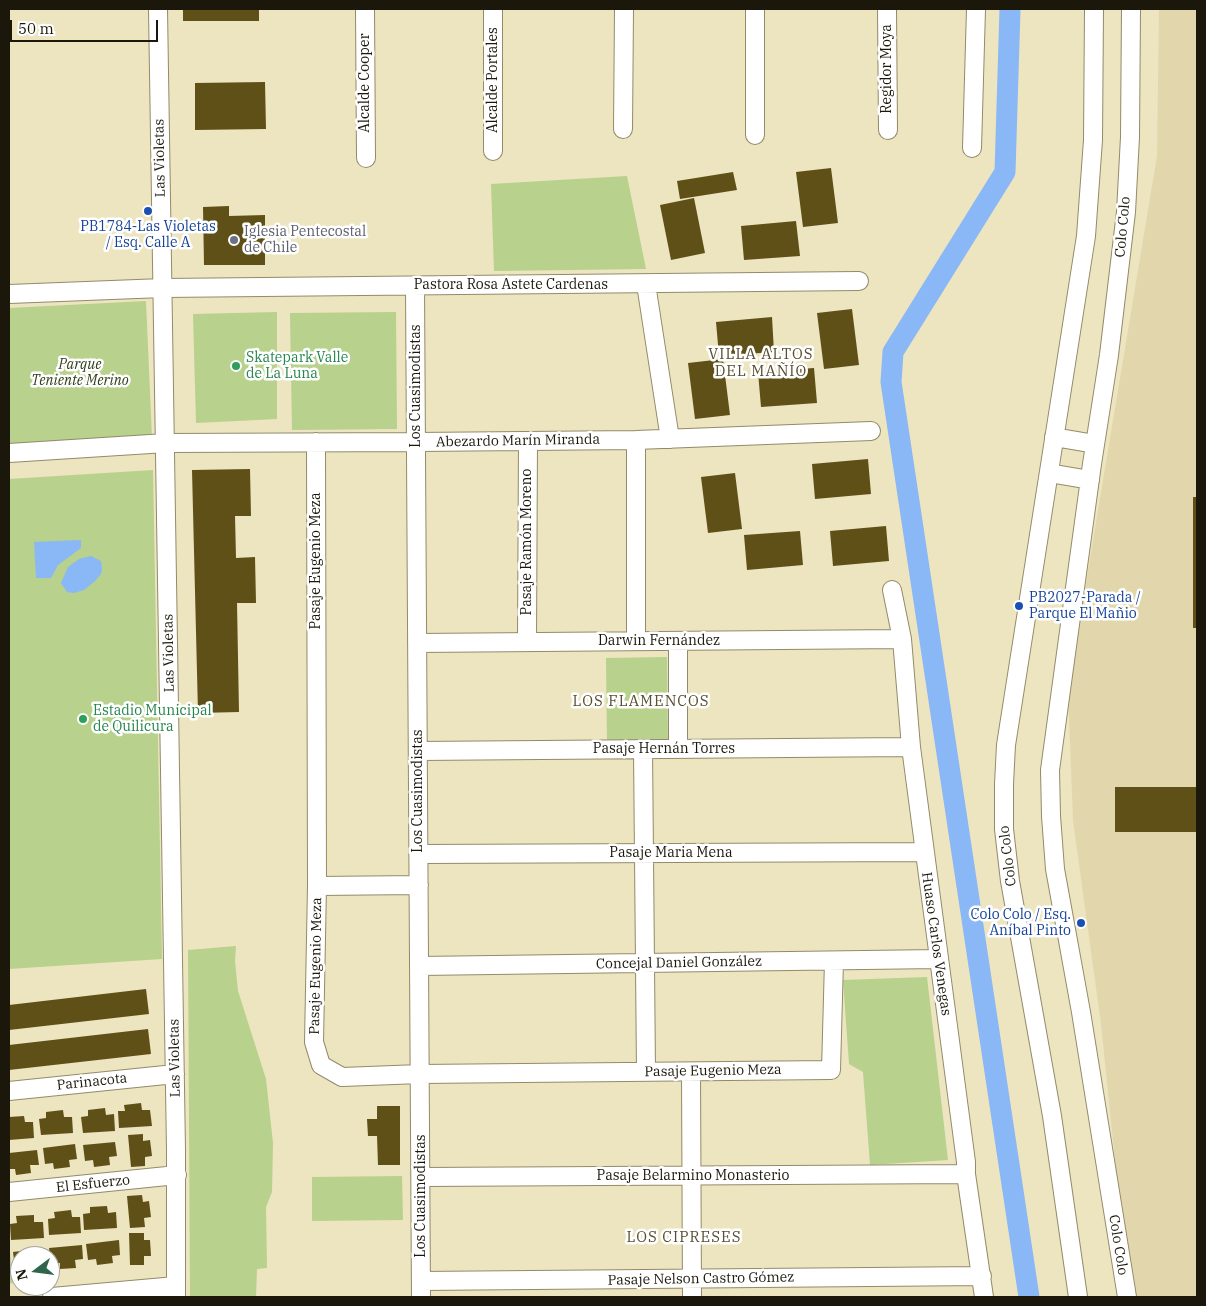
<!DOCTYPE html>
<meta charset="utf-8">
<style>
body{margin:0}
#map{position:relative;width:1206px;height:1306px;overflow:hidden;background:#ede4c0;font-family:"IBM Plex Serif",serif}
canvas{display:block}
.frame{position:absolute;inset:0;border:10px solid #1b180b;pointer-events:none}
.north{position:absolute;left:10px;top:1246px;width:50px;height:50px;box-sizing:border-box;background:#fff;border:1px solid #a4a39d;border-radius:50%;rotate:255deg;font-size:14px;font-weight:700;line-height:20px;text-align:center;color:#1b180b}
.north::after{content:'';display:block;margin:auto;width:18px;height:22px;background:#2e654c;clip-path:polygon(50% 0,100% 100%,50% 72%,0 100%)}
.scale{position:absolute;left:10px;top:20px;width:148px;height:22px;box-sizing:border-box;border:2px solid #1b180b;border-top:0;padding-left:6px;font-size:15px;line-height:18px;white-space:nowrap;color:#1b180b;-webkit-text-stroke:4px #fff;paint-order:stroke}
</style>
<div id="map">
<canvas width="1206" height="1306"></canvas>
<div class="frame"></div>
<div class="north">N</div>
<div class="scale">50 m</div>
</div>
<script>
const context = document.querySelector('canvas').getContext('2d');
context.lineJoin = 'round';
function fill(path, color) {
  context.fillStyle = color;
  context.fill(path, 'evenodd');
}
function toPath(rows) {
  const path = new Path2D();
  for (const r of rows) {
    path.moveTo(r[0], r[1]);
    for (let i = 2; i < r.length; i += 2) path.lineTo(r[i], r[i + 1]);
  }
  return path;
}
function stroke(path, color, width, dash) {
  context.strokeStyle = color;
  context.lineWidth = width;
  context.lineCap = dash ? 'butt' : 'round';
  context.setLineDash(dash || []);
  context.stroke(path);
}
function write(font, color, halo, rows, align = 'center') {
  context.font = font + ' "IBM Plex Serif",serif';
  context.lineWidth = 5;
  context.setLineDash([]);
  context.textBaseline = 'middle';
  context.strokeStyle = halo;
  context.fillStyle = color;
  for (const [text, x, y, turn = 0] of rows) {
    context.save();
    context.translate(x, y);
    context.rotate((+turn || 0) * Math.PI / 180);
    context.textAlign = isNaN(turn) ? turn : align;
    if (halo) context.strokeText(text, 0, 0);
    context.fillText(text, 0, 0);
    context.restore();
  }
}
fill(toPath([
 [1159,9,1197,9,1197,1297,1129,1297,1101,1024,1073,821,1068,691,1157,156]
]), '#e2d7ac');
fill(toPath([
 [627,176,646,269,494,271,491,184],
 [146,301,152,438,9,446,9,308],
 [277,312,277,419,196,423,193,314],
 [396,312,397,429,292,430,290,313],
 [153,470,162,959,9,969,9,479],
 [667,657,668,742,607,743,606,658],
 [236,946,235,961,238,991,266,1079,273,1143,272,1192,266,1207,267,1268,257,1269,256,1297,190,1297,188,950],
 [927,977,948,1160,870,1165,863,1072,849,1064,843,980],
 [402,1176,403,1220,312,1221,312,1177],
 [9,1240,13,1283,9,1284]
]), '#b8d18c');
fill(toPath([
 [81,540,81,548,58,565,51,578,36,578,34,542],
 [91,556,101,561,102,569,101,574,95,581,84,590,74,593,67,592,61,583,68,567,79,559]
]), '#8ab7f5');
stroke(toPath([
 [1010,9,1005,172,893,352,891,382,1029,1297]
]), '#8ab7f5', 21);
fill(toPath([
 [183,9,259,9,259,21,183,21],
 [265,82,266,129,195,130,195,83],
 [831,168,838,223,803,227,796,172],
 [733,172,737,190,680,199,677,181],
 [694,198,705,253,671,260,660,205],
 [229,206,229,216,265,215,265,265,204,265,203,207],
 [796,221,800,256,744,260,741,226],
 [852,309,859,365,824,369,817,313],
 [772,317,774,352,719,356,716,322],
 [723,359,730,415,695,419,688,363],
 [814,368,817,403,761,407,758,372],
 [868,459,871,494,815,499,812,464],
 [250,469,251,516,235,516,236,558,255,557,256,603,237,603,239,712,198,713,192,470],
 [735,473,742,529,708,533,701,477],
 [1193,497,1197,497,1197,628,1193,628],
 [886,526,889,561,833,566,830,531],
 [800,531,803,565,747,570,744,535],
 [1115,787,1197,787,1197,832,1115,832],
 [146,989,149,1014,9,1030,9,1005],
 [148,1029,151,1054,9,1070,9,1045],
 [141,1103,142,1110,150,1110,152,1126,119,1128,118,1111,125,1111,124,1105],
 [377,1106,400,1106,400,1165,378,1165,377,1136,368,1136,367,1119,377,1119],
 [105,1108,106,1115,114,1114,115,1131,83,1133,81,1117,88,1116,88,1110],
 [63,1110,64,1117,72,1117,73,1133,41,1135,39,1119,46,1118,46,1112],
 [24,1116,25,1122,33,1122,34,1138,9,1140,9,1117],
 [143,1134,143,1141,150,1140,152,1156,145,1157,145,1166,131,1167,128,1135],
 [115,1142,117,1156,109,1157,110,1165,94,1167,93,1160,85,1161,83,1145],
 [75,1144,77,1159,69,1160,70,1167,54,1169,53,1163,45,1164,43,1148],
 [37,1150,39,1165,30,1165,31,1173,16,1175,15,1169,9,1169,9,1153],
 [142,1195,143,1202,149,1201,151,1217,144,1218,145,1227,130,1228,127,1196],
 [107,1206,108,1213,116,1212,117,1228,84,1230,83,1214,90,1213,90,1207],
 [71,1210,72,1217,80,1217,81,1233,49,1235,48,1219,55,1218,54,1212],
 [34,1215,34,1222,43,1222,44,1238,11,1240,10,1224,17,1223,16,1216],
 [129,1233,144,1233,144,1240,150,1240,151,1256,144,1256,144,1265,130,1265],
 [119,1240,120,1255,112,1256,113,1263,97,1265,96,1259,88,1260,86,1244],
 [82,1245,83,1259,75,1260,76,1268,60,1269,60,1263,51,1264,49,1248],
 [45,1248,46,1256,20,1256,20,1268,15,1268,13,1252]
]), '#5e5017');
const minor = toPath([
 [158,9,176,1150,176,1297],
 [365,9,366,158],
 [493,9,493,151],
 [887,9,888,130],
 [623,129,624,9],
 [755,135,755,9],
 [972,148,976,9],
 [646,284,670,439],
 [415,285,421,1297],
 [9,294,163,288,859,281],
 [1054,437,1095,444],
 [316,442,317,886,314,1042,321,1065,342,1077,420,1074,831,1070,834,961],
 [9,453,166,443,416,442,636,440,871,431],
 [1049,473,1090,480],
 [892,590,902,639,911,747,966,1162,966,1174,984,1297],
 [636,641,636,440],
 [678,641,678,749],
 [527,642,528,441],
 [417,643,902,639],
 [643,749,646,1072],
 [418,751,911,747],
 [419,854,924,852],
 [317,886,419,885],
 [419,966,938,959],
 [691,1072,692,1297],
 [9,1091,175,1074],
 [421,1177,966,1174],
 [9,1192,177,1175],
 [421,1281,982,1276],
 [52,1297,176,1286],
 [1078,1297,1052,1116,1010,881,1004,829,1004,784,1006,745,1086,236,1093,140,1094,9],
 [1127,1297,1081,1012,1055,869,1051,816,1050,770,1092,464,1109,355,1126,212,1130,137,1131,9]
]);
stroke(minor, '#938a69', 20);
stroke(minor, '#fff', 18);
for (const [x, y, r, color] of [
 [148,211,5,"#1a4fb4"],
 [234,240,5,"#6b7280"],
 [236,366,5,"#2e9e5b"],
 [1019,606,5,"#1a4fb4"],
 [83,719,5,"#2e9e5b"],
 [1081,923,5,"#1a4fb4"]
]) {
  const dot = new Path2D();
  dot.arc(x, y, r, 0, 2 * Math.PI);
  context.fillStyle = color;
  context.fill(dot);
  stroke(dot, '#fff', 2);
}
write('14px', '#1b180b', '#fff', [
 ["Regidor Moya",887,69,-90],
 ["Alcalde Portales",493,80,-90],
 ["Alcalde Cooper",365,83,-90],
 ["Las Violetas",160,158,-91],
 ["Colo Colo",1123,227,-85],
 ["Pastora Rosa Astete Cardenas",511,285],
 ["Los Cuasimodistas",416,386,-90],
 ["Abezardo Marín Miranda",518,441,-1],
 ["Pasaje Ramón Moreno",527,542,-90],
 ["Pasaje Eugenio Meza",316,561,-90],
 ["Darwin Fernández",659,641],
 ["Las Violetas",169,653,-91],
 ["Pasaje Hernán Torres",664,749],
 ["Los Cuasimodistas",418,791,-90],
 ["Pasaje Maria Mena",671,853],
 ["Colo Colo",1008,856,-97],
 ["Huaso Carlos Venegas",936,944,82],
 ["Concejal Daniel González",679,963,-1],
 ["Pasaje Eugenio Meza",316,966,-89],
 ["Las Violetas",175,1058,-91],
 ["Pasaje Eugenio Meza",713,1071,-1],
 ["Parinacota",92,1082,-6],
 ["Pasaje Belarmino Monasterio",693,1176],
 ["El Esfuerzo",93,1184,-6],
 ["Los Cuasimodistas",421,1196,-90],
 ["Colo Colo",1118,1245,81],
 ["Pasaje Nelson Castro Gómez",701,1279,-1]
]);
write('14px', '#164399', '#fff', [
 ["PB1784-Las Violetas",148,227],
 ["/ Esq. Calle A",148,243],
 ["PB2027-Parada /",1029,598,"left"],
 ["Parque El Mañio",1029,614,"left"],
 ["Colo Colo / Esq.",1071,915,"right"],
 ["Aníbal Pinto",1071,931,"right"]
]);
write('14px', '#5b616d', '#fff', [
 ["Iglesia Pentecostal",244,232],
 ["de Chile",244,248]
], 'left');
write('14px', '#27864d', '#fff', [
 ["Skatepark Valle",246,358],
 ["de La Luna",246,374],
 ["Estadio Municipal",93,711],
 ["de Quilicura",93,727]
], 'left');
write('italic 14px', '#313e17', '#fff', [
 ["Parque",80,365],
 ["Teniente Merino",80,381]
]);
context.letterSpacing = '1px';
write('15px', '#584f31', '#fff', [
 ["VILLA ALTOS",761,355],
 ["DEL MAÑÍO",761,372],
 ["LOS FLAMENCOS",641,702],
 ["LOS CIPRESES",684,1238]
]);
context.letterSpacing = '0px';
</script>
